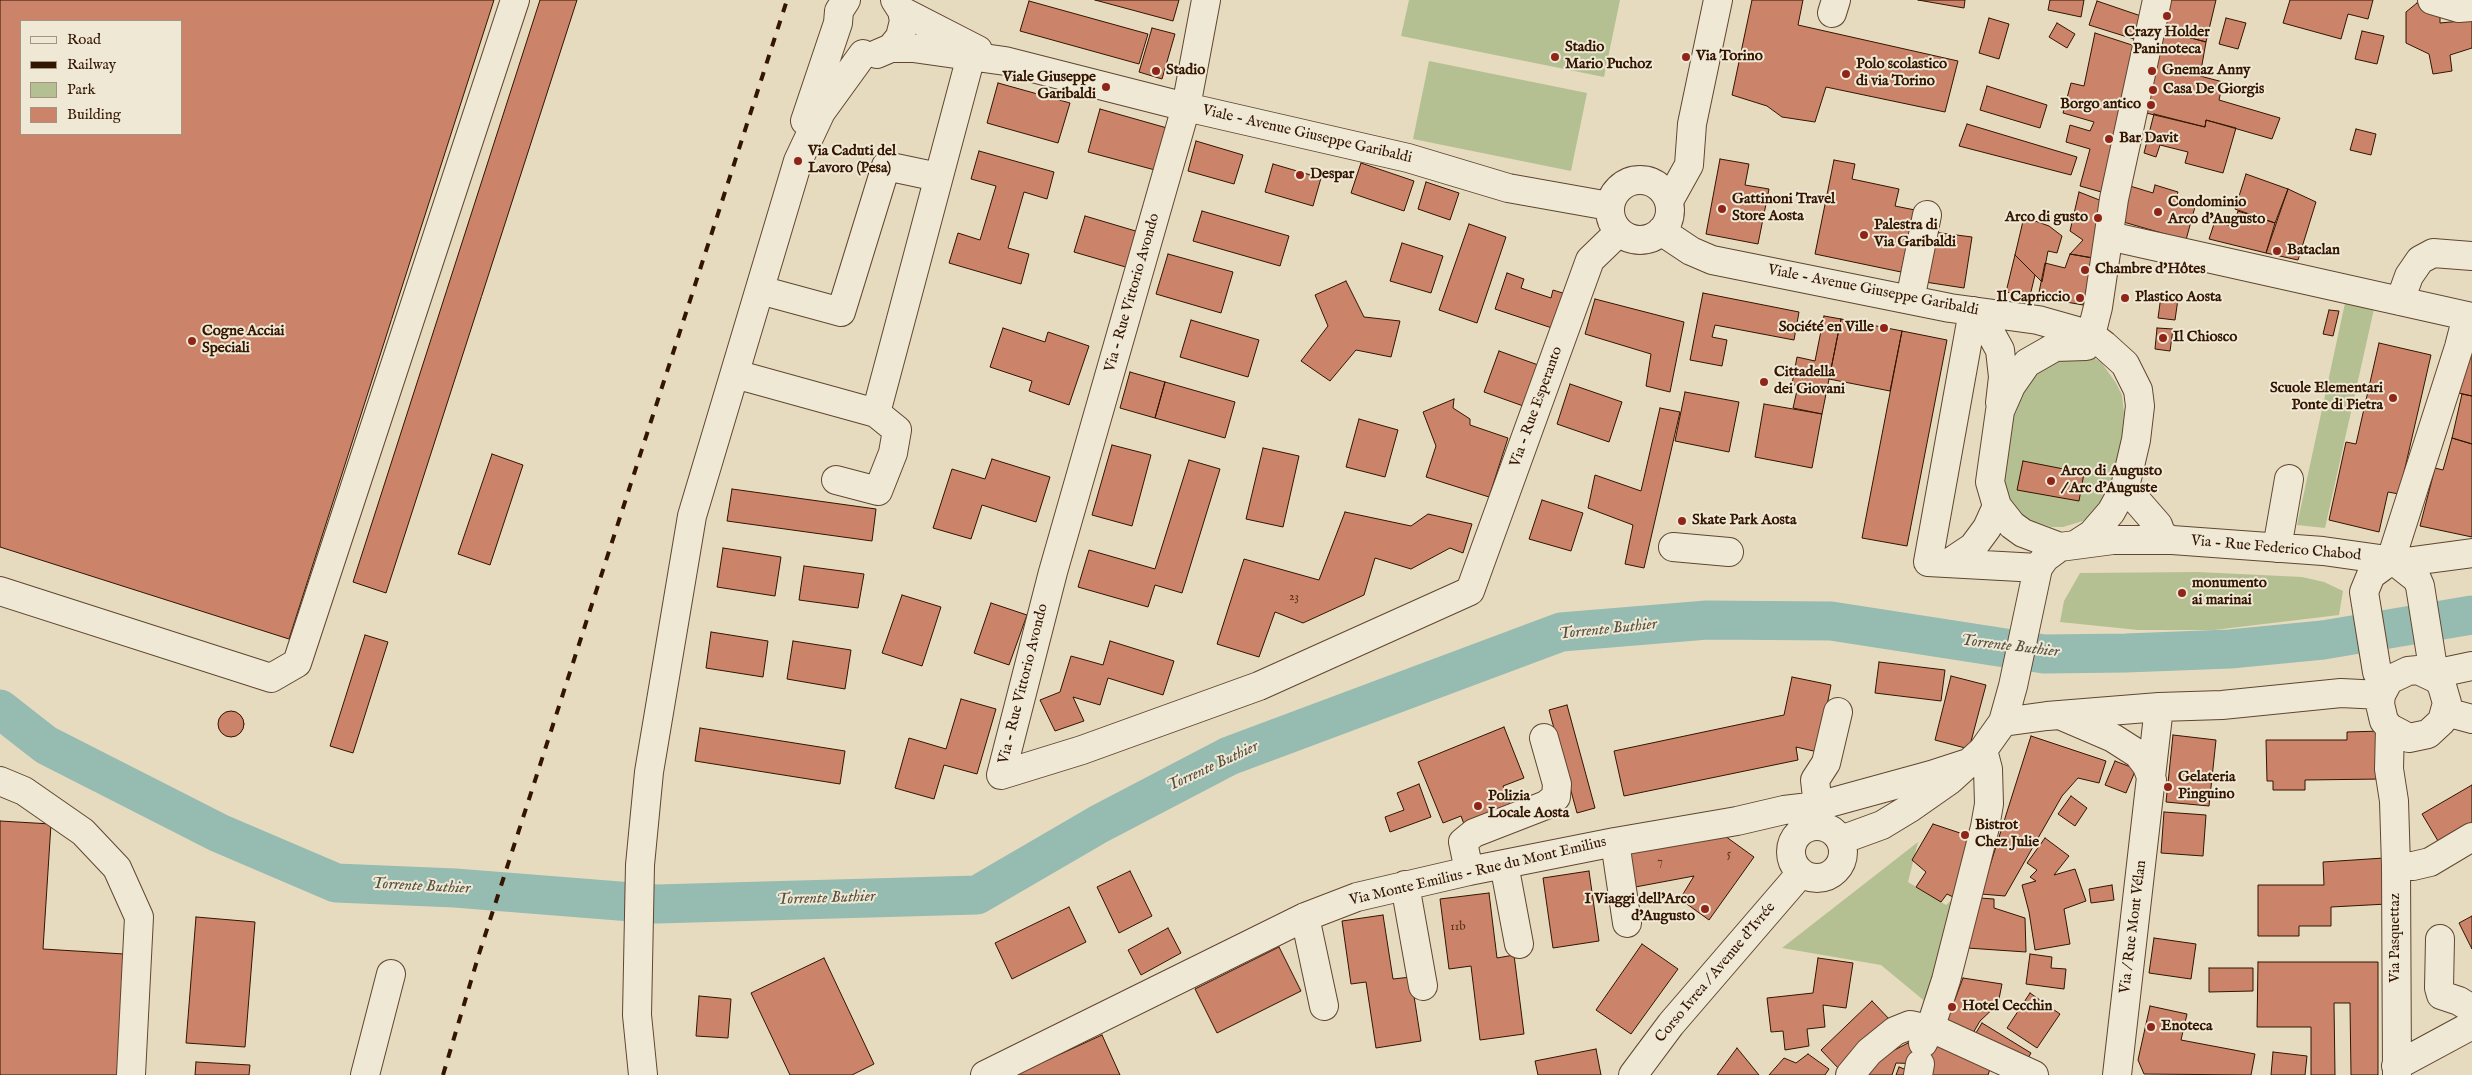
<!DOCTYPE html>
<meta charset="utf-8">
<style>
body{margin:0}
#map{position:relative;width:2472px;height:1075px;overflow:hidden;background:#e6dbbf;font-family:"IM FELL English",serif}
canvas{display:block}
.legend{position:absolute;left:20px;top:20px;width:162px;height:115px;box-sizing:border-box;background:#efe8d5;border:1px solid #a49480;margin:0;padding:6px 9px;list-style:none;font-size:15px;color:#331500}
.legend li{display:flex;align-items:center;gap:10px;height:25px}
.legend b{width:25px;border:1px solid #a49480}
</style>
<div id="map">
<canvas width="2472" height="1075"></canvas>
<ul class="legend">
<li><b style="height:6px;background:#efe8d5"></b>Road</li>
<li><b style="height:6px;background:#331500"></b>Railway</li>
<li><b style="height:14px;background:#b4c092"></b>Park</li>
<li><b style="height:14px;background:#cb8469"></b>Building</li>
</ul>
</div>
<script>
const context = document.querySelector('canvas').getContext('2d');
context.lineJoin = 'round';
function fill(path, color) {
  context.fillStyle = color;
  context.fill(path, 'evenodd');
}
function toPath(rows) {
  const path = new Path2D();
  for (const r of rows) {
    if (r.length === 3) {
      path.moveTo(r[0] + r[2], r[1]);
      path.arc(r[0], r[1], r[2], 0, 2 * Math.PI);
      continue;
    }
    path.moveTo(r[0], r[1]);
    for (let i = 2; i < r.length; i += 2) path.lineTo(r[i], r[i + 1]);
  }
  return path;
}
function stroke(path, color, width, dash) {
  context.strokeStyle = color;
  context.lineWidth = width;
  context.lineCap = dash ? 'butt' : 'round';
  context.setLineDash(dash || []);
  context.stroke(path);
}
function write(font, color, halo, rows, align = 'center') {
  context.font = font + ' "IM FELL English",serif';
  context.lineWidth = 4;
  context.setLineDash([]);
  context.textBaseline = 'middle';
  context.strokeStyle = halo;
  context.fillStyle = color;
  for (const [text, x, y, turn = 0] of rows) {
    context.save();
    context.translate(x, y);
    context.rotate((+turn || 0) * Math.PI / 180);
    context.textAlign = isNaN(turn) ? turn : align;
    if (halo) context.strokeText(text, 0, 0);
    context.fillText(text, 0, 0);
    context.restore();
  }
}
fill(toPath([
 [1409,0,1620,0,1604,77,1401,36],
 [1429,61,1587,93,1571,171,1413,139],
 [2345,303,2374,309,2325,528,2297,525],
 [2088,354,2101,362,2116,383,2122,395,2124,413,2123,432,2113,478,2107,493,2095,511,2083,521,2063,527,2051,527,2023,518,2009,506,2003,489,2003,468,2017,392,2048,358],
 [2198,572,2302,577,2324,582,2343,591,2339,615,2214,630,2138,630,2060,622,2064,601,2080,573],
 [1918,842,1908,882,1946,905,1954,898,1939,1013,1881,965,1782,948]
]), '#b4c092');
stroke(toPath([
 [0,709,46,745,219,833,336,883,455,888,657,904,977,895,1099,824,1229,756,1561,632,1707,620,1831,621,2044,654,2126,653,2230,649,2323,640,2472,615]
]), '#96bbb1', 39);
const building = toPath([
 [0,0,494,0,289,639,0,547,0,0],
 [21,21,181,21,181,134,21,134,21,21],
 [540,0,577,0,386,593,353,582,540,0],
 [1095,0,1179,0,1173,21,1095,0],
 [1752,0,1803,0,1798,25,1958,61,1945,112,1826,87,1815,122,1782,117,1767,106,1732,95,1752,0],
 [1918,0,1965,0,1964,8,1918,0],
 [2050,0,2084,0,2081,17,2048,10,2050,0],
 [2165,0,2216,0,2206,42,2158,29,2165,0],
 [2290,0,2373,0,2368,19,2348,14,2341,39,2283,23,2290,0],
 [1029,1,1148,34,1139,64,1020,31,1029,1],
 [2097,1,2144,17,2137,40,2089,25,2097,1],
 [2417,3,2440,8,2440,23,2461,21,2472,11,2472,48,2450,55,2452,71,2433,74,2429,54,2406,43,2406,12,2417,3],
 [1989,18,2009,24,1999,59,1979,53,1989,18],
 [2226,18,2246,23,2238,49,2219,44,2226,18],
 [2057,23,2075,34,2067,48,2049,37,2057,23],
 [1152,28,1175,34,1162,79,1139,72,1152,28],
 [2158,29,2206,42,2200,76,2223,82,2219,100,2280,118,2272,139,2206,120,2205,127,2142,112,2158,29],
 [2362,31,2384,36,2377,64,2355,59,2362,31],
 [2095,33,2135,46,2105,193,2080,186,2090,149,2066,142,2070,125,2090,131,2094,122,2063,113,2071,83,2084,86,2095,33],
 [998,83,1070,103,1058,143,987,123,998,83],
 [1987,86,2047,105,2040,128,1980,110,1987,86],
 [1100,109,1167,128,1155,170,1088,152,1100,109],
 [2154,114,2205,127,2206,120,2236,128,2223,173,2185,163,2188,152,2160,145,2156,157,2144,153,2154,114],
 [1967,124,2077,157,2071,175,1959,146,1967,124],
 [2356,129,2376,134,2371,155,2350,150,2356,129],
 [1196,141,1243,155,1234,184,1188,171,1196,141],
 [979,151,1054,172,1047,199,1024,192,1008,248,1029,254,1021,284,949,263,958,233,980,240,996,186,971,179,979,151],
 [1720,159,1749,164,1745,185,1769,189,1758,244,1706,234,1720,159],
 [1834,160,1855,164,1852,179,1899,189,1895,206,1915,210,1901,272,1815,254,1834,160],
 [1361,163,1414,181,1404,211,1351,193,1361,163],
 [1273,164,1321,178,1313,206,1265,192,1273,164],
 [2246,174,2288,189,2275,223,2235,209,2246,174],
 [1426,182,1459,193,1450,220,1418,209,1426,182],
 [2155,185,2178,192,2176,198,2196,203,2186,240,2120,221,2130,186,2153,193,2155,185],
 [2288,189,2316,202,2298,260,2266,253,2288,189],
 [2079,192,2102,201,2093,258,2070,254,2083,240,2070,231,2079,192],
 [1202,211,1289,236,1280,266,1193,241,1202,211],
 [2238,211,2275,223,2266,253,2209,239,2215,221,2233,227,2238,211],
 [1085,216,1139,232,1129,268,1074,252,1085,216],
 [2024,217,2049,226,2062,236,2057,253,2048,251,2042,282,2015,255,2024,217],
 [1469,224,1506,237,1477,323,1439,310,1469,224],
 [1933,232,1972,237,1964,288,1925,282,1933,232],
 [1402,243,1443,256,1431,293,1390,281,1402,243],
 [1168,254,1233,272,1221,313,1156,294,1168,254],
 [2070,254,2093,258,2083,305,2038,297,2045,263,2065,268,2070,254],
 [2015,255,2035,275,2030,296,2006,292,2015,255],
 [1507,273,1524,279,1521,288,1551,298,1553,290,1569,295,1558,330,1495,309,1507,273],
 [1346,281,1364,317,1400,321,1391,357,1356,350,1330,381,1301,361,1328,326,1315,295,1346,281],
 [1703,293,1799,312,1794,340,1715,325,1712,337,1727,340,1722,366,1690,360,1703,293],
 [2161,296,2178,299,2175,320,2158,318,2161,296],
 [1595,299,1684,322,1670,392,1646,386,1651,354,1585,334,1595,299],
 [2329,310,2339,311,2333,336,2323,334,2329,310],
 [1824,316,1841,319,1822,414,1793,408,1798,386,1792,384,1797,357,1815,361,1824,316],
 [1841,319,1902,331,1890,391,1829,379,1841,319],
 [1191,320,1259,340,1248,377,1180,357,1191,320],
 [1003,328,1045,342,1048,332,1089,346,1069,405,1029,391,1032,381,990,367,1003,328],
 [2157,328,2173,329,2170,351,2155,349,2157,328],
 [2472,328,2472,396,2454,392,2472,328],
 [1902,331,1947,340,1907,546,1862,538,1902,331],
 [2379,343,2431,355,2399,494,2388,492,2379,532,2329,520,2346,442,2356,444,2379,343],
 [1499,351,1541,366,1526,407,1484,392,1499,351],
 [1130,372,1165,382,1155,418,1120,408,1130,372],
 [1165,382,1235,402,1225,438,1155,418,1165,382],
 [1570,384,1622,402,1609,442,1557,424,1570,384],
 [1685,392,1739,402,1729,452,1675,441,1685,392],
 [2462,394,2472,396,2472,444,2452,438,2462,394],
 [1454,399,1453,408,1470,419,1470,425,1508,438,1489,497,1426,477,1436,446,1423,412,1454,399],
 [1764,404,1822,414,1812,468,1755,457,1764,404],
 [1660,408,1680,412,1644,568,1625,564,1633,525,1588,508,1595,475,1641,491,1660,408],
 [1359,419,1398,430,1385,477,1346,467,1359,419],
 [2452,438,2472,444,2472,537,2420,526,2435,468,2443,470,2452,438],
 [1112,445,1151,455,1132,526,1092,515,1112,445],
 [1263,448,1299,456,1283,527,1246,519,1263,448],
 [492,454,523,465,490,565,458,554,492,454],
 [992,459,1050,477,1036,522,982,505,971,539,933,528,952,469,985,479,992,459],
 [1189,460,1220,469,1182,593,1155,585,1148,607,1078,587,1089,550,1155,569,1189,460],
 [2023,461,2084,473,2079,501,2017,490,2023,461],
 [732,489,876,509,872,541,727,521,732,489],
 [1542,500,1583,513,1571,551,1529,539,1542,500],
 [1345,512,1411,526,1428,514,1472,524,1463,553,1450,548,1411,569,1375,558,1364,595,1303,623,1275,612,1259,657,1217,644,1244,559,1319,580,1345,512],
 [723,548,781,557,775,596,717,587,723,548],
 [804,566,864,574,858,608,799,600,804,566],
 [902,595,941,607,922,666,882,653,902,595],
 [991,603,1027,615,1009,665,974,653,991,603],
 [711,632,768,641,763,677,706,668,711,632],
 [365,635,388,642,353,753,330,746,365,635],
 [793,641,851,650,845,689,787,679,793,641],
 [1110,641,1174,661,1163,695,1108,678,1100,705,1073,697,1084,721,1055,731,1040,700,1060,692,1071,656,1103,665,1110,641],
 [1879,662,1945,670,1941,701,1875,693,1879,662],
 [1951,676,1986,685,1969,749,1935,740,1951,676],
 [1792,677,1831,685,1818,752,1796,747,1798,760,1624,796,1614,751,1784,715,1792,677],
 [961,699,996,709,977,774,944,765,934,799,895,788,909,738,946,749,961,699],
 [1567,705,1595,808,1577,813,1549,710,1567,705],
 [231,724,13],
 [1504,727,1524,778,1503,786,1510,805,1464,824,1461,816,1443,823,1418,762,1504,727],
 [700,728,845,751,840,784,695,761,700,728],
 [2382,731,2382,779,2305,780,2305,790,2273,790,2273,781,2267,781,2266,740,2347,740,2347,732,2382,731],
 [2173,735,2216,740,2209,806,2166,802,2173,735],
 [2031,736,2106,761,2099,783,2078,778,2062,796,2005,896,1981,894,2031,736],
 [2115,761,2136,769,2126,793,2105,785,2115,761],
 [1419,784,1431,817,1390,832,1385,817,1404,810,1397,793,1419,784],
 [2472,785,2472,828,2441,846,2422,814,2472,785],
 [2071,796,2087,808,2075,826,2058,814,2071,796],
 [2164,812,2206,815,2203,856,2161,853,2164,812],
 [0,821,51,824,43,949,124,954,117,1075,0,1075,0,821],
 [1933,824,1981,840,1961,901,1947,894,1941,902,1916,887,1926,872,1912,860,1933,824],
 [1725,836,1754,857,1709,920,1680,899,1694,876,1630,888,1624,852,1725,836],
 [2045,838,2069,856,2054,875,2075,869,2086,901,2064,909,2070,944,2035,950,2029,912,2022,885,2036,881,2030,877,2037,870,2027,863,2045,838],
 [2384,858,2387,904,2331,907,2331,926,2299,926,2299,936,2258,936,2258,885,2324,885,2323,862,2384,858],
 [1130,871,1152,916,1119,933,1097,887,1130,871],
 [1589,871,1599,941,1553,948,1543,878,1589,871],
 [2112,885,2114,900,2091,903,2089,889,2112,885],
 [1489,893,1497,958,1514,955,1524,1034,1480,1040,1471,966,1449,969,1440,899,1489,893],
 [1980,898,1994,899,1994,908,2025,918,2026,952,1967,948,1980,898],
 [1069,907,1086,942,1012,979,995,943,1069,907],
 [1383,915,1393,979,1411,977,1421,1041,1376,1048,1366,982,1351,984,1342,921,1383,915],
 [2472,916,2472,949,2459,923,2472,916],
 [196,917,255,922,245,1047,186,1043,196,917],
 [1168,928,1181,953,1141,975,1128,950,1168,928],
 [2154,938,2196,944,2191,979,2149,973,2154,938],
 [1642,944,1678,969,1631,1034,1596,1010,1642,944],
 [1279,947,1301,991,1217,1033,1195,989,1279,947],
 [2030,954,2052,957,2051,968,2066,969,2064,989,2026,984,2030,954],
 [824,958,874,1064,852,1075,790,1075,751,993,824,958],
 [1818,958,1853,963,1846,1008,1823,1005,1825,1027,1807,1029,1809,1046,1785,1050,1783,1031,1771,1032,1767,998,1813,993,1818,958],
 [2258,962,2378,962,2378,1075,2351,1075,2350,1003,2334,1003,2335,1075,2311,1075,2311,1027,2257,1027,2258,962],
 [2209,968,2253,968,2253,991,2209,992,2209,968],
 [1963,978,2002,984,1998,1004,1980,1021,1969,1040,1945,1026,1963,978],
 [2030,993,2060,1014,2037,1048,2007,1028,2030,993],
 [699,996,731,999,728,1038,696,1036,699,996],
 [1872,1001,1891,1021,1840,1070,1821,1050,1872,1001],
 [2150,1006,2187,1014,2181,1040,2255,1054,2251,1075,2144,1074,2138,1060,2150,1006],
 [1982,1023,2031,1053,2023,1067,1974,1036,1982,1023],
 [1102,1035,1120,1075,1018,1075,1017,1074,1102,1035],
 [1908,1043,1926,1043,1923,1064,1896,1063,1892,1075,1865,1075,1885,1055,1908,1043],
 [1926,1043,1993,1060,1988,1075,1921,1075,1926,1043],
 [1737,1048,1759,1075,1717,1075,1737,1048],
 [1596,1049,1601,1075,1538,1075,1535,1061,1596,1049],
 [2273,1052,2307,1056,2305,1075,2271,1075,2273,1052],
 [1808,1054,1829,1069,1825,1075,1769,1075,1784,1058,1796,1063,1808,1054],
 [196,1062,250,1065,249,1075,195,1075,196,1062],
 [1899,1067,1915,1073,1915,1075,1896,1075,1899,1067]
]);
fill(building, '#cb8469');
stroke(building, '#331500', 1);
const minor = toPath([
 [1206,0,1186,107,1053,572,1001,775,1082,750,1259,686,1470,591,1590,260,1619,232],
 [2432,0,2459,8,2472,7],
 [902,11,978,50],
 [1832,13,1836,0],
 [891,48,913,48,1005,61,1186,107,1408,158,1508,188,1609,206],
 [877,54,891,48,900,37,904,21,902,11,895,0],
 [805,121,838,23,839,11,846,0],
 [1640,210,30],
 [1669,201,1689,165,1692,124,1718,0],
 [1661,231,1691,251,1712,260,1950,308,2038,320,2091,335,2104,345,2125,364,2138,390,2140,406,2136,440,2125,487,2111,512,2092,534,2075,545],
 [2109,236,2472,317],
 [760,290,841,312,886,166,938,177],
 [1910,300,1927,215],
 [2400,301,2409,276,2420,260,2433,253,2472,256],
 [1973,311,1928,562,2038,568],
 [1973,311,1989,330,2000,350,2003,377,2000,403],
 [735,374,876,413,971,56],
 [836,480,878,491,893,453,897,430,876,413],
 [2125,487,2158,525,2162,536,2172,540],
 [1673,547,1729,552],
 [2060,547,2023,533,2012,525,1997,506,1990,482,2000,411,2011,386,2027,363,2055,347,2086,346,2091,335,2098,307,2114,199,2157,0],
 [2277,548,2289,479],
 [2393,553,2459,347,2467,316],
 [1949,563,1973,547,1987,528,1997,506],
 [2398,563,2472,553],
 [2398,564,2417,579,2420,586,2434,674,2442,686,2447,703,2442,721,2428,734,2409,738,2390,728,2384,721,2380,704,2381,695,2389,680,2408,671,2418,670,2437,679],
 [2382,567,2371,575,2364,592,2377,672,2389,680],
 [0,591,271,678,297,663,515,0],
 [2434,674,2472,666],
 [2446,712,2472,719],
 [2064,717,2113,738,2138,754,2147,766,2152,780],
 [2003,722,2047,716,2159,707,2222,705,2341,693,2381,695],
 [2390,728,2389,769,2394,801,2396,866,2397,1075],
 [0,781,24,791,83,832,117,868,139,917,131,1075],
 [1818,806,1815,780,1826,763,1838,712],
 [1817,852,26],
 [1841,840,1882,825,1910,808,1950,780,1983,750,2003,722,2013,686,2038,568,2045,558,2060,547,2113,540,2172,540,2323,551,2380,559],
 [1615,842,1627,923],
 [1504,864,1519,944],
 [2396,866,2413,866,2430,862,2472,837],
 [1469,871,1463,842,1474,833,1546,805,1556,797,1557,784,1544,738],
 [1405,885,1423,986],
 [1305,917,1324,1006],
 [2440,939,2439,988,2441,995,2459,1001,2472,1009],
 [1923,1043,1930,1029,1946,980,1985,827,1989,804,1988,769,1983,750],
 [2396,1066,2472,1025],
 [365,1075,391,974],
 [643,1075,637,1015,640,865,649,772,692,516,798,161,821,112,863,54],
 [985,1075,1305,917,1357,897,1469,871,1615,842,1737,821,1784,810,1818,806,1931,775,1971,762],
 [1633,1075,1671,1024,1801,873],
 [1850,1075,1869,1052,1895,1031,1910,1025,1938,1031,2034,1075],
 [1918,1075,1920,1064],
 [2117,1075,2159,707]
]);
stroke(minor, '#604630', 30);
stroke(minor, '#efe8d5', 28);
stroke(toPath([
 [443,1075,479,954,787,0]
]), '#331500', 4, [9, 9]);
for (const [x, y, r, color] of [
 [2167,16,5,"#8f2418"],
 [1555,57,5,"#8f2418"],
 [1686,57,5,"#8f2418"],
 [1156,71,5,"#8f2418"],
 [2152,71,5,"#8f2418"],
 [1846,74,5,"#8f2418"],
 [1106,87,5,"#8f2418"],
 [2153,90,5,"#8f2418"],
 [2151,105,5,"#8f2418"],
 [2109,139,5,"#8f2418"],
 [798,161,5,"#8f2418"],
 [1300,175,5,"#8f2418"],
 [1722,209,5,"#8f2418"],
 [2158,212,5,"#8f2418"],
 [2098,218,5,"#8f2418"],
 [1864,235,5,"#8f2418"],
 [2277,251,5,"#8f2418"],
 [2085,270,5,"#8f2418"],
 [2080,298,5,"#8f2418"],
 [2125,298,5,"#8f2418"],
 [1884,328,5,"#8f2418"],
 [2163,338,5,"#8f2418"],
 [192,341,5,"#8f2418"],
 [1764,382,5,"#8f2418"],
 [2393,398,5,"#8f2418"],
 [2051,481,5,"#8f2418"],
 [1682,521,5,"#8f2418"],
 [2182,593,5,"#8f2418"],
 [2168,787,5,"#8f2418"],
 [1478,806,5,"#8f2418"],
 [1965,835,5,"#8f2418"],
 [1705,909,5,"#8f2418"],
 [1952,1007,5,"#8f2418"],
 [2151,1027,5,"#8f2418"]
]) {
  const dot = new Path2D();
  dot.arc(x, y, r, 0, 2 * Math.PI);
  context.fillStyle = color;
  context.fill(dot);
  stroke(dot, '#efe8d5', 2);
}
write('12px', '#59311a', null, [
 ["23",1294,598],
 ["5",1729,855],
 ["7",1660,863],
 ["11b",1458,928]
]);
write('bold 15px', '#331500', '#efe8d5', [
 ["Crazy Holder",2167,33,"center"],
 ["Paninoteca",2167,50,"center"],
 ["Stadio",1565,48],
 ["Mario Puchoz",1565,65],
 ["Via Torino",1696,57],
 ["Polo scolastico",1856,65],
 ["di via Torino",1856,82],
 ["Stadio",1166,71],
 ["Gnemaz Anny",2162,71],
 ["Viale Giuseppe",1096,78,"right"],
 ["Garibaldi",1096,95,"right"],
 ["Casa De Giorgis",2163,90],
 ["Borgo antico",2141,105,"right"],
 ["Bar Davit",2119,139],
 ["Via Caduti del",808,152],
 ["Lavoro (Pesa)",808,169],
 ["Despar",1310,175],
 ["Gattinoni Travel",1732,200],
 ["Store Aosta",1732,217],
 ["Condominio",2168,203],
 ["Arco d'Augusto",2168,220],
 ["Arco di gusto",2088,218,"right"],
 ["Palestra di",1874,226],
 ["Via Garibaldi",1874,243],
 ["Bataclan",2287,251],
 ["Chambre d'Hôtes",2095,270],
 ["Il Capriccio",2070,298,"right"],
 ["Plastico Aosta",2135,298],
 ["Société en Ville",1874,328,"right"],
 ["Cogne Acciai",202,332],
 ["Speciali",202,349],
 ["Il Chiosco",2173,338],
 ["Cittadella",1774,373],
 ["dei Giovani",1774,390],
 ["Scuole Elementari",2383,389,"right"],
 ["Ponte di Pietra",2383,406,"right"],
 ["Arco di Augusto",2061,472],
 ["/ Arc d'Auguste",2061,489],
 ["Skate Park Aosta",1692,521],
 ["monumento",2192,584],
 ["ai marinai",2192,601],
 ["Gelateria",2178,778],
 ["Pinguino",2178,795],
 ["Polizia",1488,797],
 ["Locale Aosta",1488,814],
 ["Bistrot",1975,826],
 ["Chez Julie",1975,843],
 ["I Viaggi dell'Arco",1695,900,"right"],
 ["d'Augusto",1695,917,"right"],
 ["Hotel Cecchin",1962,1007],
 ["Enoteca",2161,1027]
], 'left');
write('15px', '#331500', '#efe8d5', [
 ["Viale - Avenue Giuseppe Garibaldi",1307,135,13],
 ["Viale - Avenue Giuseppe Garibaldi",1873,291,11],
 ["Via - Rue Vittorio Avondo",1133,293,-74],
 ["Via - Rue Esperanto",1537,407,-70],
 ["Via - Rue Federico Chabod",2276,549,5],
 ["Via - Rue Vittorio Avondo",1024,684,-76],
 ["Via Monte Emilius - Rue du Mont Emilius",1478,872,-13],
 ["Via / Rue Mont Vélan",2134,927,-83],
 ["Via Pasquettaz",2396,938,-90],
 ["Corso Ivrea / Avenue d'Ivrée",1716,973,-50]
]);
write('italic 16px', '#564f3e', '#efe8d5', [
 ["Torrente Buthier",1608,630,-6],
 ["Torrente Buthier",2010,647,7],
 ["Torrente Buthier",1213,767,-25],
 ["Torrente Buthier",421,887,3],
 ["Torrente Buthier",826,899,-2]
]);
</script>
